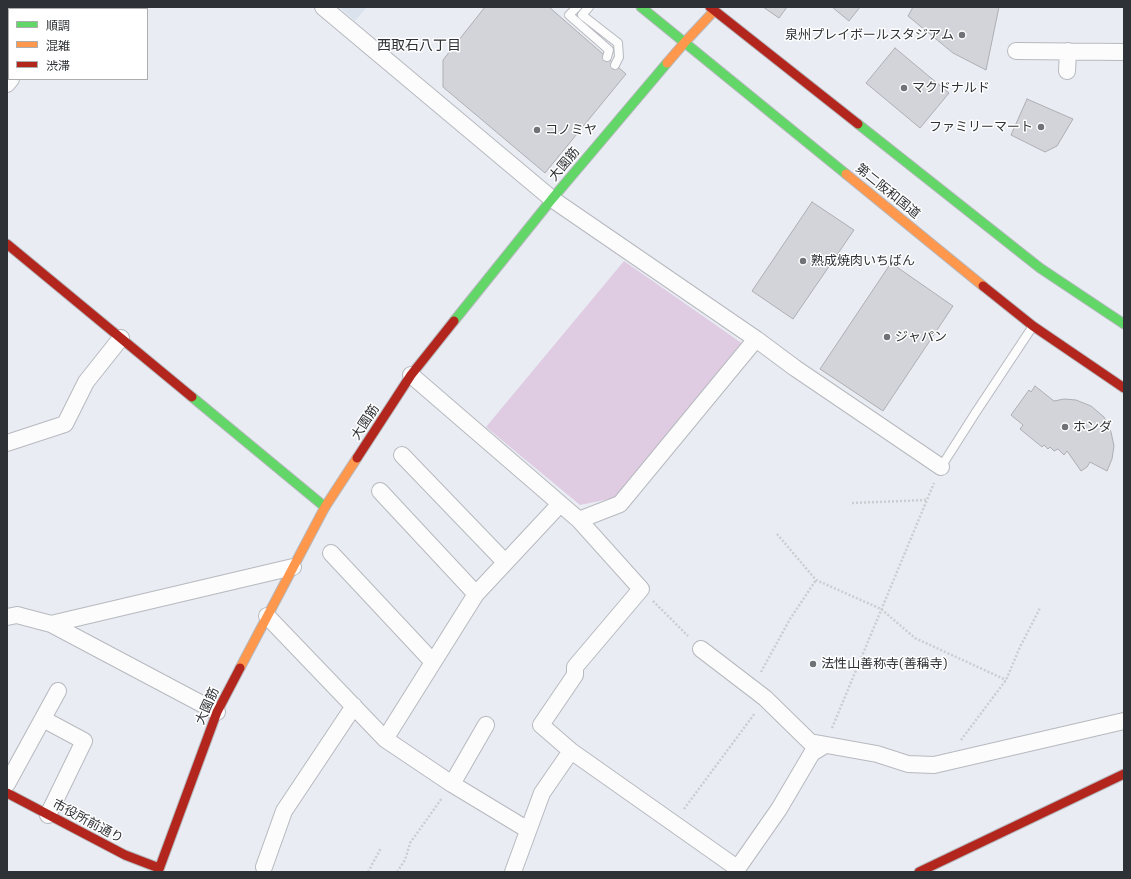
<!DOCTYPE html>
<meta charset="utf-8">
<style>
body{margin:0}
#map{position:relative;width:1131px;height:879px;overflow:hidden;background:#e9edf3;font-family:"Exo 2","Noto Sans JP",sans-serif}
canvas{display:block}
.frame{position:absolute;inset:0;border:8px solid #2e3135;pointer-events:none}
.legend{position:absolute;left:8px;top:8px;width:140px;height:72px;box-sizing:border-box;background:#fff;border:1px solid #abadae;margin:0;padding:5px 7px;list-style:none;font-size:12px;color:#2e3135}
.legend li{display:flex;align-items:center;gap:8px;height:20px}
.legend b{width:20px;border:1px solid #abadae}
</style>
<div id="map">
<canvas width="1131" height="879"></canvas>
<div class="frame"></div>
<ul class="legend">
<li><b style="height:5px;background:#63d668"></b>順調</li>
<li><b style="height:5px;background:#ff974d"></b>混雑</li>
<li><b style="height:5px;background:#b3261e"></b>渋滞</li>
</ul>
</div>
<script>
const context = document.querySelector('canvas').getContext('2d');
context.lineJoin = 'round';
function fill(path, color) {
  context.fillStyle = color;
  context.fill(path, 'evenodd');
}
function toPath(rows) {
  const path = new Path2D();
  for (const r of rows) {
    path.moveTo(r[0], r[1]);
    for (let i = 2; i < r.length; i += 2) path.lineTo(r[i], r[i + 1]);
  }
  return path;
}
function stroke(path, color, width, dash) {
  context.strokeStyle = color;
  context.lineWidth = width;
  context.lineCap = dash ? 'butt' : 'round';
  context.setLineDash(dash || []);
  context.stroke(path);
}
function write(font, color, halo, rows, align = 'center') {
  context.font = font + ' "Exo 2","Noto Sans JP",sans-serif';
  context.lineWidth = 3;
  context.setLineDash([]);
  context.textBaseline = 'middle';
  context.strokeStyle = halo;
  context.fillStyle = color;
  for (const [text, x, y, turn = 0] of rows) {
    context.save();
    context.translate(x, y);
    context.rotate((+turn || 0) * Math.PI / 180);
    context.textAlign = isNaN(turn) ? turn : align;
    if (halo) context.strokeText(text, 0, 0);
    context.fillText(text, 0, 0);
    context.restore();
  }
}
fill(toPath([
 [339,7,367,7,355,21]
]), '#dae2ee');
fill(toPath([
 [624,261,743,344,614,498,580,505,486,427]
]), '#dfcbe2');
const building = toPath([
 [485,7,549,7,626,74,545,173,443,87,443,60,485,7],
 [763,7,787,7,779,18,763,7],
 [832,7,860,7,849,21,832,7],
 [913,7,999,7,986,70,953,53,908,16,913,7],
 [895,48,949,93,920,128,866,83,895,48],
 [1027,99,1073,119,1057,146,1045,152,1011,135,1027,99],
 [812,202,854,230,793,319,752,291,812,202],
 [891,263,953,306,883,411,820,369,891,263],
 [1035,386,1054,401,1064,399,1076,400,1091,406,1104,417,1111,432,1114,446,1112,459,1107,471,1090,462,1087,467,1081,471,1067,451,1064,455,1058,449,1054,451,1050,447,1048,449,1044,445,1042,447,1020,429,1023,425,1011,415,1029,390,1031,392,1035,386]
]);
fill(building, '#d3d4d9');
stroke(building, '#adaeb3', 1);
const lane = toPath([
 [577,7,569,15,609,50,607,57],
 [589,7,582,15,618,43,619,57,615,65],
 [941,467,976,412,1033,326]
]);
const street = toPath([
 [51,7,54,9],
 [323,7,552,199,756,339,795,368,941,467],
 [69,9,71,7],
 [1016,51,1124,52],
 [1067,71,1068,51],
 [7,84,11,79],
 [411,375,579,520,641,589,575,667,575,675,541,725,571,751,737,868],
 [7,443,65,424,86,382,121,338],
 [402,455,505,562],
 [380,491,476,594],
 [579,520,620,504,756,339],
 [331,553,433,662],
 [267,616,385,739,452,784],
 [7,617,17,615,51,624,217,712],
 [51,624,293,567],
 [701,649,765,698,810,742,877,754,908,764,934,765,1124,721],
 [43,719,84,741,48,815],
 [486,725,452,784,528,830],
 [385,739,476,594,560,504],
 [7,784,58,691],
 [264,867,284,811,354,706],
 [513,872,542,793,571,751],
 [735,872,779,809,812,753,825,745]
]);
const fast = toPath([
 [641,7,846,174],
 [858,124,1040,268,1124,324],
 [454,321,552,199,667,63],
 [192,397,325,507]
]);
const slow = toPath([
 [667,63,685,42,714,11],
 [846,174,983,286],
 [240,668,325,507,357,458]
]);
const jam = toPath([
 [710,7,858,124],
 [7,244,192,397],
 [983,286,1033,326,1124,388],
 [357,458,411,375,454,321],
 [7,793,125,855,159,868],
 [158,872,217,712,240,668],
 [919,872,1124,774]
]);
stroke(lane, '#b6b9be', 10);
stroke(street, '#b6b9be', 18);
stroke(fast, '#b6b9be', 11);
stroke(slow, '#b6b9be', 11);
stroke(jam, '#b6b9be', 11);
stroke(toPath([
 [852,503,927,500],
 [777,534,816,580,881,609,915,638,1006,680],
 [653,601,688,636],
 [761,672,790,619,816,580],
 [832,728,934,483],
 [961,740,1006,680,1020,647,1040,608],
 [684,809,755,713],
 [368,872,381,848],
 [397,872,405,860,410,843,442,798]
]), '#cbcdd0', 2.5, [2, 2]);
stroke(lane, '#fcfcfd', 8);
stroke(street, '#fcfcfd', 16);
stroke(fast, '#63d668', 9);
stroke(slow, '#ff974d', 9);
stroke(jam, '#b3261e', 9);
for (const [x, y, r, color] of [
 [962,35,4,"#6f7378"],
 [904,88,4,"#6f7378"],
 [1041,127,4,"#6f7378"],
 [537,130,4,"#6f7378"],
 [803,261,4,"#6f7378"],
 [887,337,4,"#6f7378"],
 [1065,427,4,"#6f7378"],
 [813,664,4,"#6f7378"]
]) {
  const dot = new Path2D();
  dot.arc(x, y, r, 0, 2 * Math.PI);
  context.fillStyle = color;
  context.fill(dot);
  stroke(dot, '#fff', 1.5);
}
write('13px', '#2e3135', '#fff', [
 ["泉州プレイボールスタジアム",954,35,"right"],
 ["マクドナルド",912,88],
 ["ファミリーマート",1033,127,"right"],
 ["コノミヤ",545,130],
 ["熟成焼肉いちばん",811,261],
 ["ジャパン",895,337],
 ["ホンダ",1073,427],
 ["法性山善称寺(善稱寺)",821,664]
], 'left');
write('13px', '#2e3135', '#fff', [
 ["大園筋",564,164,-50],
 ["第二阪和国道",888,191,39],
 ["大園筋",365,422,-57],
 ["大園筋",207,706,-66],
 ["市役所前通り",88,821,28]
]);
write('14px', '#2e3135', '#fff', [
 ["西取石八丁目",419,45]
]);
</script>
